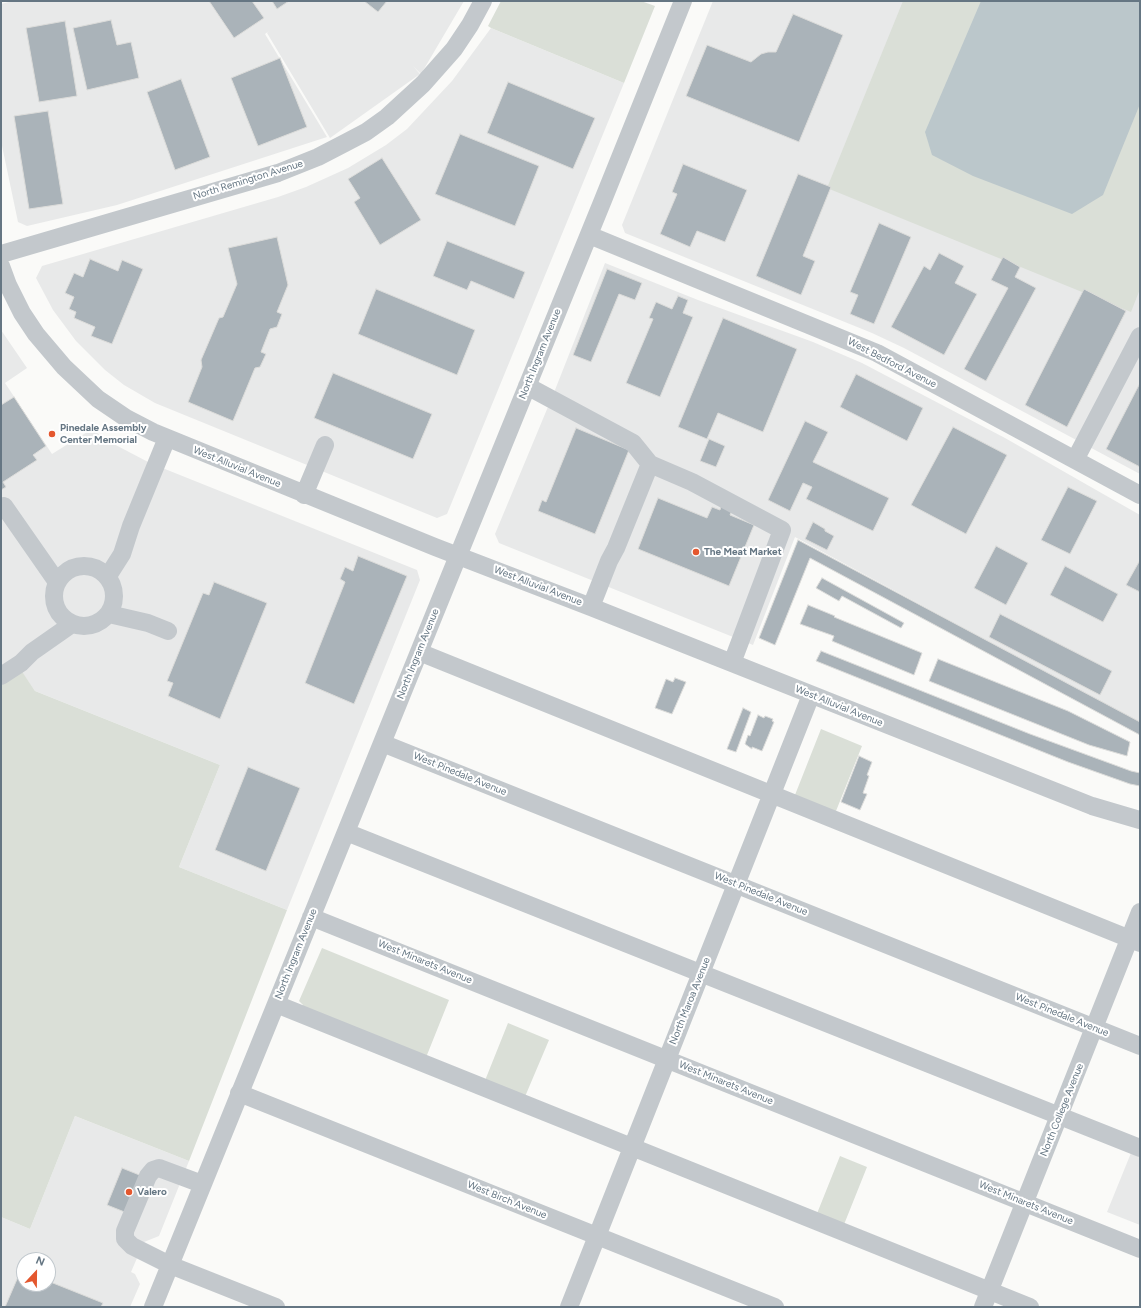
<!DOCTYPE html>
<style>
body{margin:0}
#map{position:relative;width:1141px;height:1308px;overflow:hidden;background:#fafaf8;font-family:Figtree,sans-serif}
canvas{display:block}
.frame{position:absolute;inset:0;border:2px solid #657683;pointer-events:none}
.north{position:absolute;left:16px;top:1252px;width:40px;height:40px;box-sizing:border-box;background:#fff;border:1px solid #c1c8cd;border-radius:50%;rotate:22deg;font-size:11px;font-weight:700;line-height:16px;text-align:center;color:#657683}
.north::after{content:'';display:block;margin:auto;width:14px;height:18px;background:#e4572e;clip-path:polygon(50% 0,100% 100%,50% 72%,0 100%)}
</style>
<div id="map">
<canvas width="1141" height="1308"></canvas>
<div class="frame"></div>
<div class="north">N</div>
</div>
<script>
const context = document.querySelector('canvas').getContext('2d');
context.lineJoin = 'round';
function fill(path, color) {
  context.fillStyle = color;
  context.fill(path, 'evenodd');
}
function toPath(rows) {
  const path = new Path2D();
  for (const r of rows) {
    if (r.length === 3) {
      path.moveTo(r[0] + r[2], r[1]);
      path.arc(r[0], r[1], r[2], 0, 2 * Math.PI);
      continue;
    }
    path.moveTo(r[0], r[1]);
    for (let i = 2; i < r.length; i += 2) path.lineTo(r[i], r[i + 1]);
  }
  return path;
}
function stroke(path, color, width, dash) {
  context.strokeStyle = color;
  context.lineWidth = width;
  context.lineCap = dash ? 'butt' : 'round';
  context.setLineDash(dash || []);
  context.stroke(path);
}
function write(font, color, halo, rows, align = 'center') {
  context.font = font + ' Figtree,sans-serif';
  context.lineWidth = 4;
  context.setLineDash([]);
  context.textBaseline = 'middle';
  context.strokeStyle = halo;
  context.fillStyle = color;
  for (const [text, x, y, turn = 0] of rows) {
    context.save();
    context.translate(x, y);
    context.rotate((+turn || 0) * Math.PI / 180);
    context.textAlign = isNaN(turn) ? turn : align;
    if (halo) context.strokeText(text, 0, 0);
    context.fillText(text, 0, 0);
    context.restore();
  }
}
fill(toPath([
 [13,1,464,1,421,74,413,66,420,74,330,138,267,33,269,31,265,34,327,137,117,205,27,226,18,222,1,141,1,4],
 [713,1,903,1,1140,289,1140,474,904,348,872,333,625,233,622,225],
 [491,28,624,83,447,514,437,518,155,403,124,385,105,370,76,341,53,310,36,278,42,266,278,197,306,187,348,168,386,145,407,129,452,81],
 [605,263,698,300,813,342,862,363,1005,438,1140,515,1140,723,795,537,753,645,499,543,495,534,555,390],
 [1,330,27,368,5,383,52,454,92,429,108,441,150,463,417,570,420,580,287,910,179,867,220,765,35,691,17,665,1,675],
 [75,1116,189,1161,159,1236,144,1242,131,1272,135,1274,140,1284,130,1307,1,1307,1,1217,30,1229],
 [24,1260,48,1260,48,1284,24,1284],
 [1131,1153,1140,1156,1140,1225,1107,1212]
]), '#e8e9e9');
fill(toPath([
 [501,1,641,1,655,6,624,83,491,28,488,26],
 [903,1,1140,1,1140,289,1131,312,827,188],
 [17,664,35,691,220,765,179,867,287,910,189,1161,75,1116,30,1229,1,1217,1,675],
 [821,729,862,746,834,816,793,800],
 [322,948,449,1000,425,1060,301,1010,303,1005,299,1001],
 [508,1023,549,1040,524,1099,484,1083],
 [840,1156,867,1167,843,1227,816,1216]
]), '#dadfd7');
fill(toPath([
 [981,1,1140,1,1140,104,1103,195,1072,214,973,176,932,155,925,132]
]), '#bbc7cb');
const building = toPath([
 [209,1,252,1,264,18,234,38,209,1],
 [272,1,289,1,277,9,272,1],
 [364,1,387,1,378,12,364,1],
 [793,14,843,35,799,142,686,96,707,45,751,62,761,54,768,52,776,52,793,14],
 [111,20,117,45,131,42,139,78,87,90,73,28,111,20],
 [65,21,77,96,39,102,26,28,65,21],
 [280,58,307,127,258,146,231,78,280,58],
 [181,79,210,157,175,170,147,92,181,79],
 [508,82,595,118,573,169,487,133,508,82],
 [48,111,63,204,29,209,14,116,48,111],
 [460,134,539,166,515,226,435,194,460,134],
 [382,158,421,220,380,245,354,202,360,198,348,179,382,158],
 [683,164,747,190,725,242,697,231,690,247,660,234,677,194,672,192,683,164],
 [798,174,831,187,803,256,815,261,801,295,756,276,798,174],
 [879,223,911,237,874,324,850,314,858,295,850,292,879,223],
 [277,237,288,285,277,312,282,314,277,327,270,329,261,352,266,354,260,367,255,368,233,421,188,402,202,367,201,360,219,318,223,317,237,284,228,248,277,237],
 [447,241,525,272,514,299,471,281,467,290,433,276,447,241],
 [939,253,964,266,955,283,977,294,944,355,891,327,924,266,930,270,939,253],
 [1003,257,1020,267,1015,277,1036,288,986,381,964,369,1008,288,991,280,1003,257],
 [90,259,118,271,122,260,143,269,112,344,91,336,95,327,74,318,76,312,69,309,74,297,65,293,74,273,83,277,90,259],
 [607,269,642,283,635,300,619,294,591,362,573,355,607,269],
 [376,289,475,330,457,375,358,334,376,289],
 [1084,289,1126,311,1067,427,1025,405,1084,289],
 [678,296,688,300,683,313,693,317,660,397,626,383,653,319,649,318,656,302,672,309,678,296],
 [723,318,797,349,763,432,718,413,707,439,678,427,723,318],
 [333,373,432,414,413,459,314,418,333,373],
 [856,374,923,408,907,441,840,407,856,374],
 [1140,383,1140,467,1106,449,1140,383],
 [14,397,46,446,33,455,37,460,3,482,6,487,1,490,1,405,14,397],
 [805,421,828,432,813,462,889,498,873,531,806,499,812,487,803,483,790,511,768,500,805,421],
 [953,427,1007,455,966,534,911,505,953,427],
 [576,428,629,450,595,534,538,511,542,500,546,502,576,428],
 [709,439,725,446,716,467,700,461,709,439],
 [1068,487,1097,501,1070,554,1041,540,1068,487],
 [658,498,707,518,712,507,720,510,721,506,732,510,730,515,754,525,729,586,638,549,658,498],
 [813,522,825,529,825,531,834,536,827,550,805,539,813,522],
 [798,540,1140,722,1140,735,810,558,775,645,759,638,798,540],
 [996,546,1028,563,1006,605,974,588,996,546],
 [358,556,407,576,354,704,305,683,345,582,340,579,345,567,353,571,358,556],
 [1140,560,1140,592,1126,585,1140,560],
 [1065,566,1118,594,1103,622,1050,595,1065,566],
 [822,578,904,623,901,628,842,596,839,601,816,588,822,578],
 [214,582,267,603,220,719,168,696,173,683,167,681,203,593,209,595,214,582],
 [808,605,835,616,834,617,922,653,914,675,832,641,834,636,800,624,808,605],
 [1000,614,1112,671,1100,695,989,637,1000,614],
 [821,651,1030,734,1131,771,1140,773,1140,786,1130,784,1068,762,816,661,821,651],
 [938,659,1068,711,1130,742,1127,756,1089,745,929,681,938,659],
 [675,678,686,682,672,714,655,708,666,679,673,682,675,678],
 [743,708,751,712,736,752,727,749,743,708],
 [758,715,764,718,765,716,773,719,772,721,774,722,762,751,752,747,752,749,745,744,748,735,750,736,758,715],
 [859,756,872,762,867,775,869,776,863,793,867,794,860,810,841,802,859,756],
 [248,767,300,788,266,871,215,850,248,767],
 [122,1168,152,1180,137,1217,107,1205,122,1168],
 [21,1270,24,1271,24,1284,48,1284,48,1281,103,1303,101,1307,5,1307,21,1270]
]);
fill(building, '#aab3b9');
stroke(building, '#dcdcda', 1);
stroke(toPath([
 [589,235,877,353,1140,495],
 [1,254,278,173,318,157,345,143,366,132,387,117,423,84,454,49,470,25,483,1],
 [1,266,8,285,22,313,36,334,64,367,98,399,126,418,153,432,435,547,591,607,1092,806,1140,820],
 [527,386,633,443,650,464,692,482,782,530,732,663],
 [1075,460,1140,336],
 [304,495,325,445],
 [4,506,57,582],
 [84,596,30],
 [108,576,122,554,131,526,167,438],
 [591,607,609,561,616,548,650,464],
 [109,614,148,623,168,631],
 [419,652,1140,943],
 [1,676,21,663,32,652,72,624],
 [382,743,1140,1046],
 [346,832,1140,1148],
 [311,917,1140,1249],
 [276,1004,1030,1307],
 [239,1093,775,1307],
 [202,1184,159,1168,153,1170,148,1176,125,1231,125,1239,132,1246,170,1265,276,1307],
 [153,1307,458,556,603,200,683,1],
 [569,1307,811,695],
 [983,1307,1140,912]
]), '#c3c8cc', 18);
for (const [x, y, r, color] of [
 [52,434,4,"#e4572e"],
 [696,552,4,"#e4572e"],
 [129,1192,4,"#e4572e"]
]) {
  const dot = new Path2D();
  dot.arc(x, y, r, 0, 2 * Math.PI);
  context.fillStyle = color;
  context.fill(dot);
  stroke(dot, '#fff', 1.5);
}
write('10px', '#657683', '#fff', [
 ["North Remington Avenue",248,180,-17],
 ["North Ingram Avenue",540,354,-68],
 ["West Bedford Avenue",892,363,27],
 ["West Alluvial Avenue",237,467,22],
 ["West Alluvial Avenue",538,586,21],
 ["North Ingram Avenue",418,654,-68],
 ["West Alluvial Avenue",839,706,22],
 ["West Pinedale Avenue",460,774,22],
 ["West Pinedale Avenue",761,894,22],
 ["North Ingram Avenue",296,954,-68],
 ["West Minarets Avenue",425,962,22],
 ["North Maroa Avenue",690,1001,-68],
 ["West Pinedale Avenue",1062,1015,22],
 ["West Minarets Avenue",726,1083,22],
 ["North College Avenue",1062,1110,-68],
 ["West Birch Avenue",507,1200,22],
 ["West Minarets Avenue",1026,1203,22]
]);
write('bold 10px', '#657683', '#fff', [
 ["Pinedale Assembly",60,428],
 ["Center Memorial",60,440],
 ["The Meat Market",704,552],
 ["Valero",137,1192]
], 'left');
</script>
